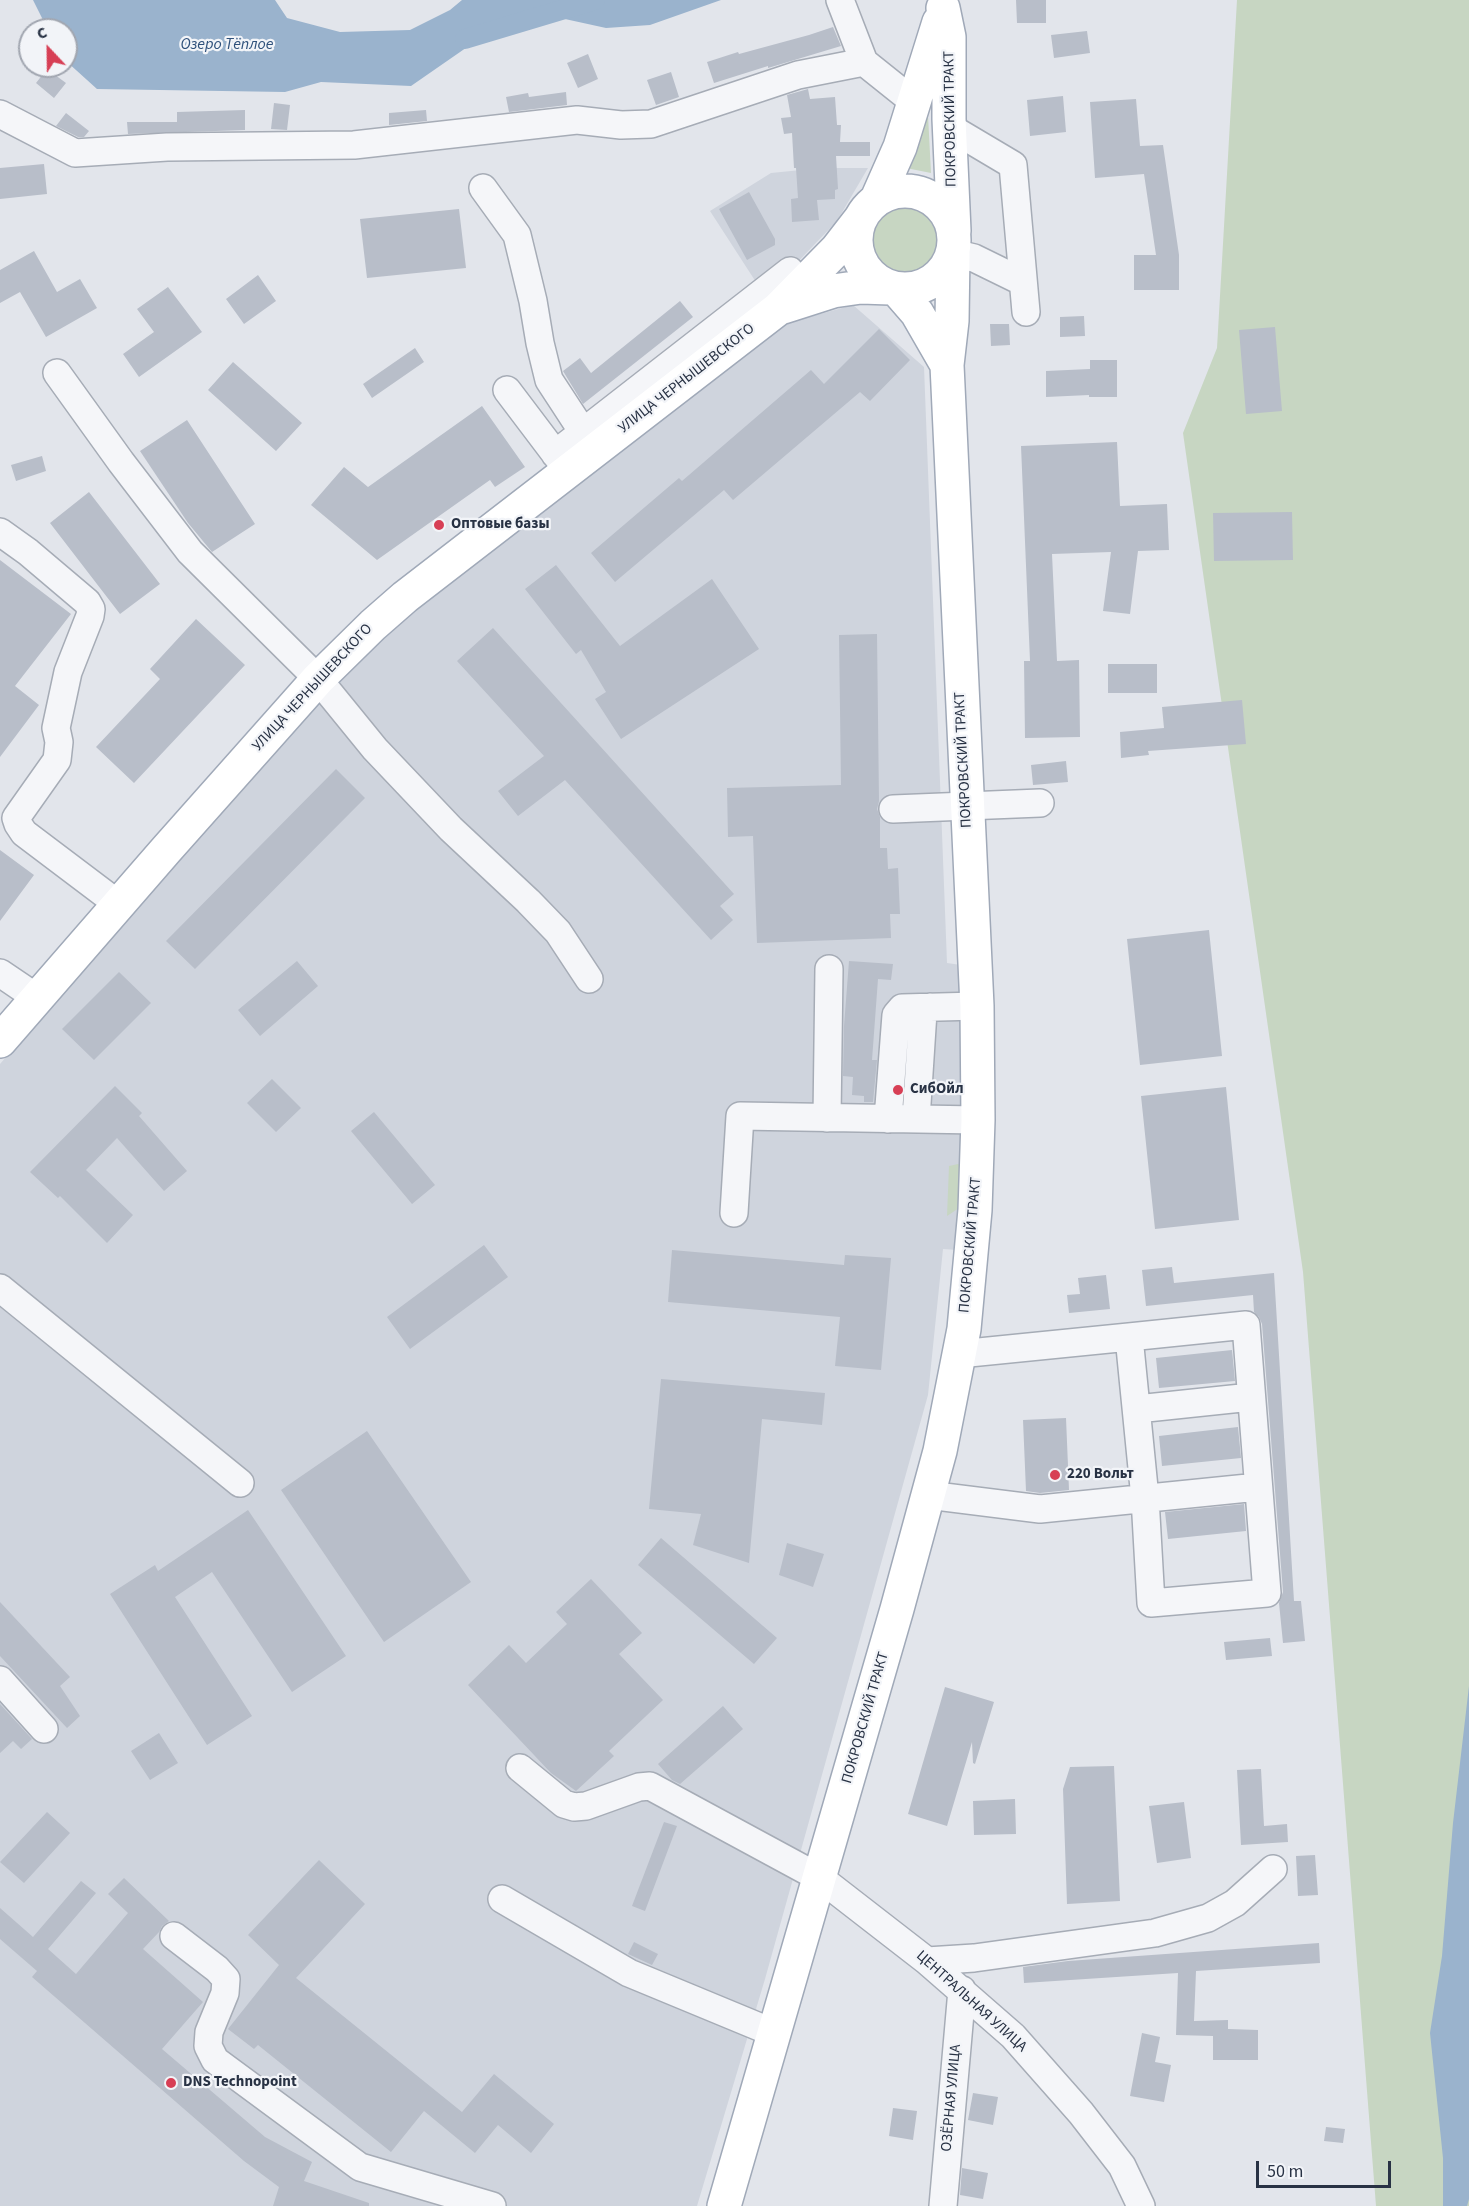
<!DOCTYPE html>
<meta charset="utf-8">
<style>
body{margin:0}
#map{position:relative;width:1469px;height:2206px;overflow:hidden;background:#e2e5eb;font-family:"Source Sans 3",sans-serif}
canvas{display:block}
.north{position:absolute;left:18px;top:18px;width:60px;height:60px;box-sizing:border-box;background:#f2f4f8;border:2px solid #a1a6b0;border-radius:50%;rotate:338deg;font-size:16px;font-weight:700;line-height:24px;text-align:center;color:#283244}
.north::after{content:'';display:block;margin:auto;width:21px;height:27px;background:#d73f55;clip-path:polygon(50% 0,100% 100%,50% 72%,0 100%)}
.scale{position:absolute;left:1256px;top:2161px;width:135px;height:27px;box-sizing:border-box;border:3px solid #283244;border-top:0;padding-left:8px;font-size:18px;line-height:21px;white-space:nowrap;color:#283244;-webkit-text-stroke:4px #f2f4f8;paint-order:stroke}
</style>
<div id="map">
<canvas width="1469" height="2206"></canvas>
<div class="north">С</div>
<div class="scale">50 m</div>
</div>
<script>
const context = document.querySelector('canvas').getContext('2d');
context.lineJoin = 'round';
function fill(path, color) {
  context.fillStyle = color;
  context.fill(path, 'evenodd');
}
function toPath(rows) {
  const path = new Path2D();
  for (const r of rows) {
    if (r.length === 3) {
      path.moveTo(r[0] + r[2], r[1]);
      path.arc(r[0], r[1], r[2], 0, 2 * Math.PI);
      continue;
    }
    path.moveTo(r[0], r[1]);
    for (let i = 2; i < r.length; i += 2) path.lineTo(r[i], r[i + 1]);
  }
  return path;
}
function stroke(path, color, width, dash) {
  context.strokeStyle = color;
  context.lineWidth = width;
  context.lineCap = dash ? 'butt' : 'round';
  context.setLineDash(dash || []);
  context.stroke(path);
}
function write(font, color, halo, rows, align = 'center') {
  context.font = font + ' "Source Sans 3",sans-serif';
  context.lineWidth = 4.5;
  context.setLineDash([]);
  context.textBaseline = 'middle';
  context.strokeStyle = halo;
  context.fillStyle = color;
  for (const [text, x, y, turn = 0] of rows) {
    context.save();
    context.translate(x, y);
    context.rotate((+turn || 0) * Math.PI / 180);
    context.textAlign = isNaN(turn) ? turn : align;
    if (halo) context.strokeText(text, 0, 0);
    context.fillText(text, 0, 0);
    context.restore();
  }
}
fill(toPath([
 [821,168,868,168,837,221,765,296,710,211,771,173],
 [853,305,924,367,947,963,961,965,965,1118,958,1250,943,1249,928,1395,765,1979,697,2206,0,2206,0,1064,319,696,456,574,762,330]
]), '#cfd4dd');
fill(toPath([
 [1237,0,1469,0,1469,2206,1376,2206,1303,1272,1183,433,1217,348],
 [928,115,931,173,906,168],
 [906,242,36],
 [958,1164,961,1166,959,1208,947,1216,949,1166]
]), '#c7d6c2');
fill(toPath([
 [33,0,275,0,287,18,340,32,410,30,450,10,462,0,721,0,650,25,606,28,533,12,499,25,411,86,321,82,285,92,97,89,66,61,66,30,48,30],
 [1469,1686,1469,2199,1467,2206,1443,2206,1443,2158,1430,2033,1442,1956,1453,1823]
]), '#9ab3cd');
stroke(toPath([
 [465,39,595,0]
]), '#9ab3cd', 20);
fill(toPath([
 [1016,0,1046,0,1046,23,1017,23],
 [833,27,841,46,768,68,768,66,714,83,707,62,738,52,739,54,809,35],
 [1087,31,1090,53,1054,58,1051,35],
 [588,54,598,79,578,88,567,63],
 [47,69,66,83,54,98,36,83],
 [671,72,679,97,656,105,647,80],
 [808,89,810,99,835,97,837,125,841,125,840,142,870,142,870,156,836,156,838,189,835,190,835,199,817,200,819,220,792,222,791,199,798,198,796,168,794,168,792,133,784,134,781,118,791,117,787,95],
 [566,92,567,105,509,112,506,97,528,93,529,97],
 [1063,96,1066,132,1030,136,1027,100],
 [1136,99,1140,146,1163,145,1179,255,1179,290,1134,290,1134,255,1156,255,1144,174,1095,178,1090,102],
 [274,103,290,105,287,130,271,129],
 [245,110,245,130,128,134,127,122,177,122,177,112],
 [426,110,427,121,389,125,389,113],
 [66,113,89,131,84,137,78,137,56,126],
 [44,164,47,194,0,199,0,168],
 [749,192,775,239,775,245,747,260,719,209],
 [459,209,466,268,367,278,360,219],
 [34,251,57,292,80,279,97,308,46,337,20,292,0,303,0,270],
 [258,275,276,301,244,324,226,299],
 [168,287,202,332,139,377,123,354,154,332,137,309],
 [680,301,693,317,583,404,563,371,580,358,591,373],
 [1084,316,1085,336,1060,337,1060,317],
 [990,324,1009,324,1010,345,991,346],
 [1275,327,1282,411,1246,414,1239,330],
 [879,329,910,360,870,401,860,392,733,500,724,490,615,582,591,553,679,478,682,481,811,370,824,384],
 [415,348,424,362,372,398,363,384],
 [1090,360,1117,360,1117,397,1089,397,1089,395,1046,397,1046,371,1090,369],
 [233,362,302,423,276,451,208,390],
 [482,406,525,467,495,487,490,480,377,560,311,505,344,467,368,487],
 [187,420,255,524,212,552,188,523,140,451],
 [1117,442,1120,506,1167,504,1169,550,1138,551,1130,614,1103,611,1111,552,1052,554,1057,661,1079,660,1080,737,1025,738,1024,661,1030,661,1021,446],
 [42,456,46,471,16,481,11,465],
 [89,492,160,584,120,614,50,523],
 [1292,512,1293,560,1214,561,1213,513],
 [0,560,71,614,15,686,39,705,0,757],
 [556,565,620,646,712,579,759,649,621,739,595,699,606,692,581,650,576,654,525,589],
 [196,619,245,665,134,783,96,747,160,679,150,669],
 [493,628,734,894,720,906,733,920,711,940,565,780,518,816,498,791,544,756,457,661],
 [877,634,879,801,877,809,880,817,880,848,887,848,888,869,898,868,900,914,890,914,891,938,757,943,753,836,728,837,727,788,841,785,839,635],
 [1108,664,1157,664,1157,693,1108,693],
 [1242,700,1246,744,1148,751,1149,755,1121,758,1120,732,1164,728,1162,707],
 [1066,761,1068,782,1033,785,1031,765],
 [336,769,365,798,195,969,166,941],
 [0,850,34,875,0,921],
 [1209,930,1222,1056,1140,1065,1127,939],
 [297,961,318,986,260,1036,238,1010],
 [849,961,893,964,891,980,878,979,872,1060,877,1060,873,1102,864,1102,864,1096,852,1095,853,1077,843,1076,844,1026],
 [119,972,151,1003,94,1060,62,1029],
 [272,1079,301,1108,276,1132,247,1103],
 [115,1086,142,1113,139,1116,187,1171,164,1191,117,1138,86,1170,133,1215,107,1243,60,1196,58,1198,30,1172],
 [1226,1087,1239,1220,1155,1229,1141,1096],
 [374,1112,435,1185,412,1204,351,1131],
 [484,1245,508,1277,410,1349,387,1317],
 [672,1250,844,1265,845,1255,891,1258,881,1370,835,1366,840,1317,668,1302],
 [1172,1267,1174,1283,1274,1273,1294,1601,1301,1601,1305,1641,1283,1643,1279,1603,1283,1592,1262,1324,1259,1317,1254,1312,1253,1295,1146,1306,1142,1270],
 [1106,1275,1110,1309,1069,1313,1067,1295,1080,1294,1078,1278],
 [1232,1350,1235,1381,1159,1388,1156,1358],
 [661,1379,825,1393,822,1425,762,1419,749,1563,693,1545,701,1514,649,1509],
 [1066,1418,1069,1490,1040,1493,1026,1491,1023,1420],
 [1238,1427,1241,1458,1162,1466,1159,1436],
 [367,1431,471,1582,384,1642,281,1490],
 [1244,1504,1246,1531,1168,1539,1165,1512],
 [248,1510,346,1656,292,1692,212,1572,175,1597,252,1716,207,1745,110,1594,155,1565,158,1571],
 [661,1538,777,1638,754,1664,638,1565],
 [787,1543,824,1554,813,1587,779,1575],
 [591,1579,642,1633,619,1654,663,1700,609,1751,614,1756,576,1791,551,1773,468,1685,509,1645,526,1663,567,1624,556,1612],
 [0,1602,70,1677,60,1686,80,1716,67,1728,0,1656],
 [1270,1638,1272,1656,1226,1660,1224,1642],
 [945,1687,994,1702,975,1764,973,1763,972,1742,947,1826,908,1814],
 [0,1704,32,1739,21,1749,13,1741,0,1753],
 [723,1706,743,1729,680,1784,672,1780,658,1764],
 [159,1733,178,1763,150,1780,131,1751],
 [1114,1766,1120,1901,1067,1904,1063,1789,1070,1767],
 [1261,1769,1264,1826,1287,1824,1288,1842,1241,1845,1237,1770],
 [1015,1799,1016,1834,974,1835,973,1801],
 [1184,1802,1191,1858,1157,1863,1149,1806],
 [47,1812,70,1833,24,1883,0,1862],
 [664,1822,677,1826,645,1911,632,1906],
 [1315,1855,1318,1895,1298,1896,1296,1856],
 [319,1860,365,1904,296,1978,462,2112,494,2074,554,2124,531,2153,498,2125,475,2153,424,2111,391,2152,258,2045,254,2049,228,2029,279,1965,248,1935],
 [124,1878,169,1921,162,1926,159,1932,143,1949,203,2002,162,2049,265,2137,312,2162,304,2181,369,2203,369,2206,273,2206,279,2187,244,2161,32,1977,37,1971,0,1939,0,1908,33,1937,81,1881,96,1893,48,1949,76,1974,128,1913,108,1894],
 [634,1942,658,1954,652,1965,628,1954],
 [1319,1943,1320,1963,1196,1971,1194,2021,1228,2020,1228,2029,1258,2030,1258,2060,1213,2060,1213,2036,1176,2035,1178,1973,1024,1983,1023,1967,1068,1961],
 [1142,2033,1160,2037,1155,2062,1171,2065,1164,2102,1130,2096],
 [973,2093,998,2097,993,2125,968,2120],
 [893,2108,917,2111,913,2140,889,2136],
 [1326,2127,1345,2129,1343,2143,1324,2141],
 [962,2168,988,2173,983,2199,960,2195]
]), '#b8bec9');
const minor = toPath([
 [840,0,864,62,914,102],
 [0,114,75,153,167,147,354,145,577,120,621,125,651,124,798,75,864,62],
 [949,127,1013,165,1026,312],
 [483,188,517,235,533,301,540,343,549,380,583,432],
 [953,253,974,258,1023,282],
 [57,373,121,462,190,552,318,679,375,749,451,829,528,901,558,932,589,979],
 [507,390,566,468],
 [555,454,790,271],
 [0,532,28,552,87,602,91,609,90,616,68,672,56,728,59,742,57,760,16,818,18,824,24,833,118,904],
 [893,809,1040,803],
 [0,973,37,998],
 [827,1118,829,969],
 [888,1119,896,1015,902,1008,977,1006],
 [916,1119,923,1012,930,1007],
 [734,1213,740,1116,978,1120],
 [0,1288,240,1483],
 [959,1354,1129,1337,1246,1325,1267,1593,1151,1603,1145,1498,1129,1337],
 [1137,1409,1251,1397],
 [928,1495,1040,1509,1258,1487],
 [0,1680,44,1729],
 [520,1768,564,1804,574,1807,586,1806,639,1787,650,1786,820,1878,927,1961,1013,2036,1081,2113,1122,2166,1141,2206],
 [502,1899,629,1973,774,2033],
 [174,1936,217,1969,226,1979,225,1993,209,2032,208,2046,215,2060,360,2167,492,2206],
 [927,1961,974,1958,1155,1933,1208,1918,1235,1903,1273,1869],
 [943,2206,962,1990]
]);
const major = toPath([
 [943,8,949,37,949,119,954,231],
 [905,240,49],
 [877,199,900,147,939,22],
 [897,290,917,313,947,365],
 [783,307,833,291,861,287,890,288],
 [0,1041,166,850,318,679,373,625,405,597,778,309,837,249,861,218],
 [724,2206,897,1609,940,1451,964,1329,975,1210,978,1120,977,1006,947,365,952,321,953,253]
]);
stroke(minor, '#a6acb6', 30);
stroke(major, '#a0a9b8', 36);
stroke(minor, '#f5f6f9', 27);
stroke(major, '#fff', 33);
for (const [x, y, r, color] of [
 [439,525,6,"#d73f55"],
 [898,1090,6,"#d73f55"],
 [1055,1475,6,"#d73f55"],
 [171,2083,6,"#d73f55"]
]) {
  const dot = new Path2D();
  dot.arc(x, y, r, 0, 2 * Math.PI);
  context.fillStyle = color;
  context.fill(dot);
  stroke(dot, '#f2f4f8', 2);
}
write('15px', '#283244', '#f2f4f8', [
 ["ПОКРОВСКИЙ ТРАКТ",951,119,-91],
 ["УЛИЦА ЧЕРНЫШЕВСКОГО",687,379,-38],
 ["УЛИЦА ЧЕРНЫШЕВСКОГО",313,688,-47],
 ["ПОКРОВСКИЙ ТРАКТ",964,760,-93],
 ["ПОКРОВСКИЙ ТРАКТ",971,1245,-85],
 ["ПОКРОВСКИЙ ТРАКТ",866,1718,-74],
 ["ЦЕНТРАЛЬНАЯ УЛИЦА",971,2002,42],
 ["ОЗЁРНАЯ УЛИЦА",952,2098,-85]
]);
write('bold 15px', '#283244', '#f2f4f8', [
 ["Оптовые базы",451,525],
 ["СибОйл",910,1090],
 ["220 Вольт",1067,1475],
 ["DNS Technopoint",183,2083]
], 'left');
write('italic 16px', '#2f517b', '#f2f4f8', [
 ["Озеро Тёплое",227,45]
]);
</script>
